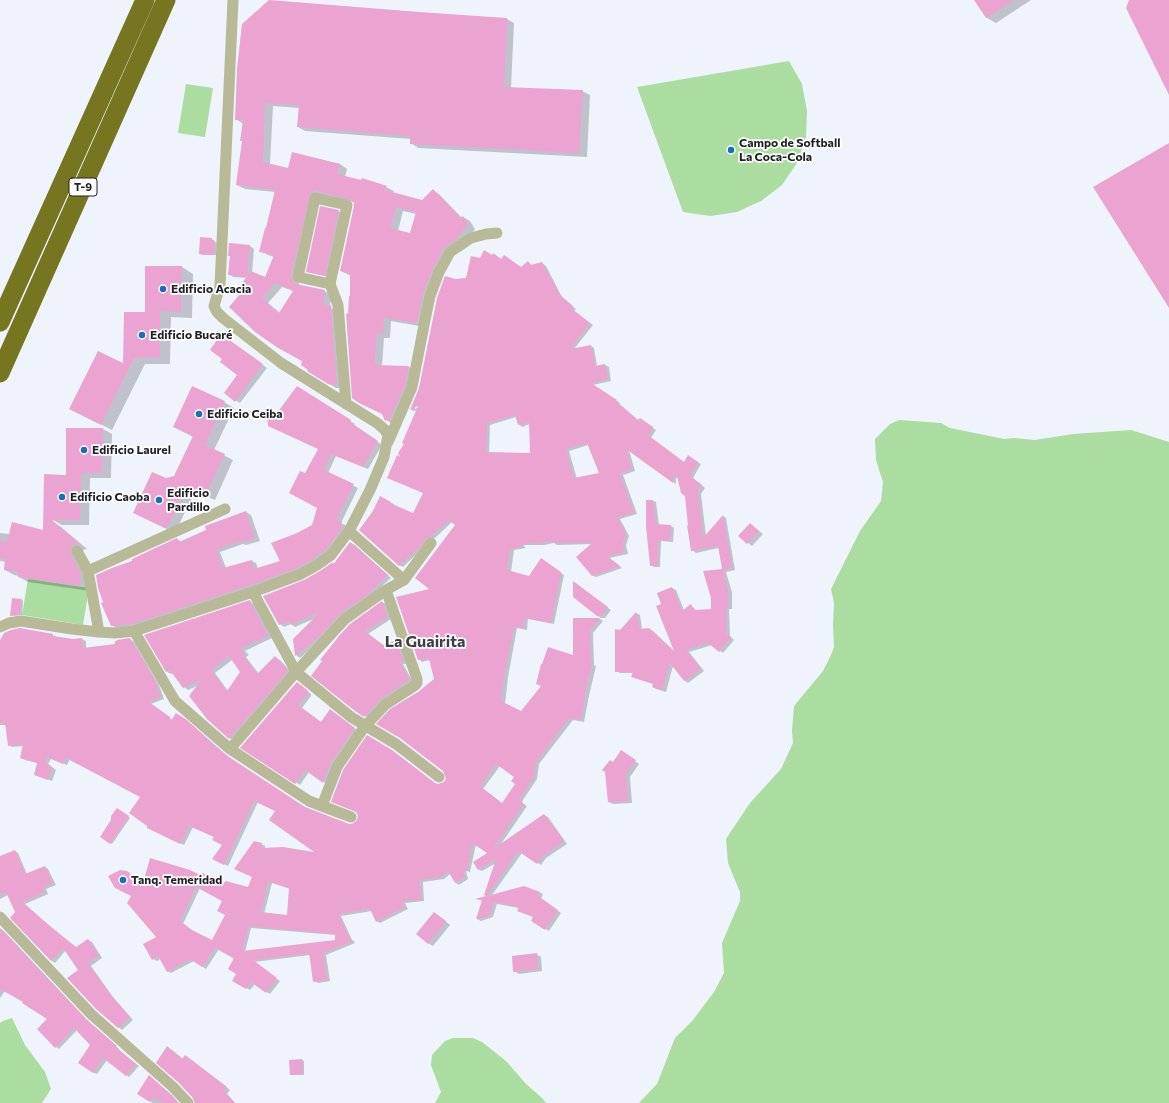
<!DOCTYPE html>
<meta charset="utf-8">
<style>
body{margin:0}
canvas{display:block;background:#eff3fc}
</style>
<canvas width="1169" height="1103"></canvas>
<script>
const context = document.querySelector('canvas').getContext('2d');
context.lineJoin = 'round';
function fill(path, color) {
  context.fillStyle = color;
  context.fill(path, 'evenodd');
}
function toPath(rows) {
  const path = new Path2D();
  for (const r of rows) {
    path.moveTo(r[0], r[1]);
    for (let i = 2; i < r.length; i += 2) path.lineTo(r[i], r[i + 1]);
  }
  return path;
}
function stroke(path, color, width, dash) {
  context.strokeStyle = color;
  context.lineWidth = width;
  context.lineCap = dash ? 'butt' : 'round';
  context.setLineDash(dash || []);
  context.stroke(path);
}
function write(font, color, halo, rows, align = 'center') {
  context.font = font + ' Commissioner,sans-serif';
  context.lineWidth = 3.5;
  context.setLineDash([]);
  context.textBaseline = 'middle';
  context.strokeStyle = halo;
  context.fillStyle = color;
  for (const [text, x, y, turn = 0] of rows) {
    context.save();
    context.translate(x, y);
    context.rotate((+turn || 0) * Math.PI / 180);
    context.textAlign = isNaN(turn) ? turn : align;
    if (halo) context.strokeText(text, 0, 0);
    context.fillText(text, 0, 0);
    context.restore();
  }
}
fill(toPath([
 [789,61,802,84,807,111,806,137,797,163,782,185,761,201,737,212,710,216,683,212,637,87],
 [186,84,213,88,205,137,178,133],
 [899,420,941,423,950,428,1004,439,1014,438,1035,440,1073,434,1131,430,1169,442,1169,1103,639,1103,657,1084,675,1038,693,1020,714,992,724,973,722,943,740,901,740,892,728,863,726,839,750,803,781,769,793,743,792,731,794,706,823,671,831,655,834,647,833,625,834,603,831,589,860,531,881,501,883,482,876,460,875,439,890,424],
 [28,579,89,588,83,625,22,615],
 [12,1018,25,1045,45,1072,51,1089,42,1103,0,1103,0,1023,3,1021],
 [453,1038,473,1038,482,1042,506,1061,526,1084,542,1098,546,1103,435,1103,441,1092,431,1065,432,1055,445,1041]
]), '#aadd9f');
fill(toPath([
 [975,0,1031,0,996,23,987,18],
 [419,13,507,19,514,23,511,88,582,91,590,95,587,157,418,148,411,143,411,139,305,131,298,127,299,108,273,106,270,164,289,169,293,153,340,164,347,169,345,177,386,187,394,191,393,193,422,201,433,190,440,195,462,218,463,217,470,221,475,229,465,243,451,252,425,327,391,321,390,338,384,338,382,366,409,367,416,372,393,424,386,420,349,315,351,276,341,271,355,207,354,202,325,195,320,195,298,281,300,286,324,291,332,295,330,305,332,306,331,308,338,312,341,388,336,388,328,383,304,361,242,294,247,278,233,277,229,274,230,256,250,246,254,249,252,273,266,278,274,257,268,255,261,251,267,229,275,192,245,189,237,185,243,141,243,124,236,119],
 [403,211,416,214,411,234,398,231],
 [282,287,294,291,280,313,268,303],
 [338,211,342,214,329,277,311,273,307,271],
 [201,238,214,240,214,242,217,243,216,255,202,255,200,254],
 [501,260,521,268,528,262,533,266,542,263,546,266,563,299,576,309,574,311,593,325,574,349,591,346,594,348,597,366,605,365,609,367,611,381,593,385,620,403,619,404,639,421,644,422,656,430,651,438,685,463,689,457,701,464,693,478,705,488,701,494,706,536,723,516,726,518,735,570,726,572,732,592,732,609,729,609,730,636,734,640,723,653,712,645,689,652,704,671,688,683,685,681,673,666,666,692,656,689,653,687,654,684,633,673,620,673,616,671,620,631,636,613,640,615,642,629,649,629,653,631,676,653,663,604,672,588,676,590,684,610,691,606,694,608,696,611,712,610,723,570,719,548,696,553,692,550,686,496,679,478,676,478,676,484,629,450,635,471,623,475,637,514,620,519,629,536,626,545,628,554,609,558,622,568,596,577,592,575,592,544,557,545,554,543,544,545,522,545,526,548,514,550,511,572,529,577,545,562,564,575,554,624,528,619,527,630,517,628,508,677,505,704,521,712,574,656,574,619,600,619,603,621,593,633,594,665,596,666,588,700,588,701,584,722,573,720,539,764,537,779,523,800,522,803,527,806,501,844,544,815,548,817,567,844,546,858,541,865,522,853,492,895,539,892,543,894,541,899,561,913,549,931,532,920,534,917,519,908,497,904,493,917,481,921,477,919,483,901,477,899,488,896,485,895,496,863,482,871,478,869,488,853,476,844,470,872,466,871,468,879,459,885,456,883,450,874,444,879,423,882,424,901,405,903,408,909,380,923,377,921,372,911,341,916,352,940,354,941,355,943,326,955,330,981,318,983,314,981,310,955,254,962,280,981,270,994,255,984,250,990,233,980,237,974,234,957,219,949,206,969,194,961,171,973,167,971,160,959,157,961,153,959,157,937,133,896,127,872,134,876,143,887,201,877,202,874,217,879,221,881,220,882,249,888,253,877,261,844,265,846,265,848,318,854,276,811,258,802,228,866,217,861,224,845,215,837,193,827,184,845,170,839,141,797,70,759,67,765,51,759,48,764,56,770,52,781,35,775,38,763,25,760,21,758,24,746,12,747,9,745,6,725,0,725,0,642,53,641,54,635,56,637,73,640,82,639,86,641,86,649,117,645,130,639,134,642,159,685,164,699,151,704,172,720,190,724,230,758,307,809,348,825,353,825,436,784,438,785,446,782,447,777,418,693,435,680,430,660,422,662,419,659,431,589,456,525,452,522,435,538,429,540,423,548,403,567,399,565,374,512,380,498,394,504,394,506,414,514,424,493,401,459,405,444,418,410,414,411,411,410,420,389,455,280,467,279],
 [423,405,415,409,415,406],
 [516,417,519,424,522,427,530,424,531,454,489,453,490,425],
 [588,445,601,474,577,479,569,451],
 [500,766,515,777,517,784,503,804,483,789],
 [272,883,290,889,288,916,264,914],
 [200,888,223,901,226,915,212,941,194,932,183,924],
 [251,928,336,935,336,941,245,952],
 [182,267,193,274,192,318,171,317,170,364,145,364,112,430,82,415,124,365,146,313],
 [226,338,267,368,240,403,225,393,239,375],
 [297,387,355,424,354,425,382,445,368,469,336,456,328,473,358,488,341,523,347,526,331,552,303,570,138,626,116,628,112,625,134,561,177,539,182,542,246,512,251,515,260,541,246,545,243,544,220,552,226,568,252,561,256,563,258,569,282,562,298,534,313,526,318,508,305,475,319,449,278,414],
 [224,402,234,408,214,450,233,460,215,500,195,491,175,533,144,518,166,479,175,477,193,437,174,427],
 [103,429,112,434,111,478,90,478,89,525,62,525,53,520,53,522,61,527,87,549,83,550,80,552,90,591,28,582,19,577,19,576,14,575,5,570,6,562,0,561,0,533,10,534,44,531,67,476],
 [647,501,653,501,656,502,659,525,671,526,674,528,673,542,661,541,660,567,654,567,651,565],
 [750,524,763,534,752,546,740,536],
 [351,543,355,545,391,578,300,658,296,655,294,640,316,618,295,627,291,624,284,627,280,624,305,581,321,572,333,563,335,564],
 [576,585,611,610,605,618,601,618,597,615],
 [22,600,23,601,22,615,13,616,11,615],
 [250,602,254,604,272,638,245,651,249,655,246,657,259,674,275,658,280,660,289,670,292,674,234,741,230,738,207,719,199,685,188,690,184,687,173,673,171,674,167,672,146,636],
 [232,660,241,672,228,691,215,673],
 [382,602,386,604,391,619,368,634,384,646,396,641,400,644,407,664,403,664,413,682,369,718,356,710,350,625],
 [301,685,311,694,311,696,302,708,322,723,351,726,359,731,327,784,309,772,300,785,242,747],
 [626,754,639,764,630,777,632,803,613,804,609,802,613,763],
 [117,809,130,818,112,844,102,837],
 [15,851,18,853,27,874,45,867,48,869,56,885,46,889,48,894,25,904,50,926,76,948,88,940,92,942,102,958,91,966,113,997,133,1020,122,1030,118,1027,66,950,55,963,52,961,12,918,16,912,8,895,0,899,0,857],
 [439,916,450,925,433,946,428,943],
 [0,928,5,932,89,1022,119,1049,118,1050,139,1066,129,1077,107,1060,97,1074,94,1073,79,1062,91,1045,77,1030,59,1049,56,1047,38,1029,48,1018,25,1001,5,991,0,998],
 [536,954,541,957,542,971,519,974,514,971],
 [171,1049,183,1059,189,1058,230,1090,227,1094,235,1103,195,1103],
 [302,1060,304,1061,304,1075,293,1075,291,1074],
 [149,1076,172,1095,179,1103,153,1103,138,1094]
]), '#0003');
fill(toPath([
 [269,0,419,12,507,18,504,87,583,90,579,153,410,144,410,136,297,127,299,105,265,103,263,162,288,168,292,152,340,164,337,174,361,180,362,178,387,186,385,190,422,200,433,189,460,218,463,216,468,224,457,239,444,248,433,269,423,294,417,323,384,318,383,334,376,334,375,365,409,366,405,385,391,418,385,421,382,414,359,403,352,398,346,313,348,314,349,296,350,296,350,274,340,271,354,206,354,203,351,200,316,191,313,192,310,194,291,276,293,282,296,284,325,290,323,300,325,301,324,304,331,307,337,384,333,385,328,384,307,371,308,370,301,365,302,361,278,348,255,332,229,307,240,294,236,291,251,271,265,277,274,255,259,252,265,228,266,228,275,190,236,185,242,141,240,141,243,120,235,120,237,69,242,24],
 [396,207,416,212,410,233,390,228],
 [275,283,293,291,279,313,262,298],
 [974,0,1014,0,986,18],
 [1129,0,1169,0,1169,95,1126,8],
 [1169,143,1169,308,1093,187],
 [320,206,339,210,325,276,306,272],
 [200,237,212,238,212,241,215,241,214,255,199,254],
 [229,243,250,245,247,277,228,275,230,256,228,256],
 [484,250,492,255,493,253,501,259,504,255,521,267,528,261,531,265,542,262,560,295,573,306,571,308,590,323,570,349,591,345,595,366,605,364,608,379,591,383,617,400,616,401,638,420,640,418,653,427,648,435,684,462,688,455,698,462,690,476,702,485,698,491,703,538,723,515,732,568,723,570,728,590,728,608,726,608,726,633,731,637,719,652,708,643,686,650,701,669,684,681,670,663,662,690,652,687,653,684,631,677,633,672,615,672,615,629,620,630,636,612,640,629,649,628,674,651,656,606,661,604,657,593,672,587,682,611,691,604,694,610,711,609,711,598,703,571,722,569,718,546,691,551,687,525,688,526,685,496,681,493,677,476,673,476,673,483,626,449,632,469,620,473,634,513,617,517,626,533,623,542,624,552,607,556,620,566,592,576,576,557,592,543,552,543,554,541,540,543,521,544,525,546,510,549,507,570,529,576,541,558,561,572,551,623,525,618,523,628,514,627,504,675,501,701,521,711,541,686,536,684,541,664,542,664,548,647,573,655,573,618,600,618,590,631,591,662,592,663,584,698,585,698,581,720,569,718,536,762,534,777,520,798,519,800,524,804,493,849,544,814,564,841,543,856,537,864,518,851,487,896,524,886,540,892,538,896,558,910,545,930,531,921,533,917,517,911,519,907,494,902,490,916,476,919,482,900,475,899,486,896,484,895,496,859,478,870,473,862,487,853,472,843,467,871,463,870,465,877,455,883,448,871,441,877,420,880,421,900,402,901,405,907,376,922,370,909,339,914,349,938,351,938,352,941,323,953,327,980,313,982,309,952,305,954,253,960,277,978,266,993,251,982,246,989,232,981,236,974,228,969,233,960,233,958,215,948,202,967,190,959,167,972,158,956,152,960,143,944,156,937,127,903,131,896,115,888,108,876,120,870,127,871,130,873,142,887,150,858,190,870,200,875,202,873,218,878,217,879,224,883,226,881,248,887,252,877,234,869,254,841,262,843,262,848,283,847,314,852,269,820,275,811,254,801,224,865,212,859,222,845,212,840,214,837,189,826,180,844,147,828,147,826,129,813,140,797,66,758,63,764,47,757,45,762,52,767,48,780,34,775,37,763,20,758,23,744,8,746,5,723,0,723,0,640,4,633,11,630,20,628,53,634,53,636,73,639,82,638,83,648,115,644,115,641,117,641,117,640,130,638,155,681,161,697,149,702,170,717,171,721,176,713,187,720,226,755,305,807,349,824,352,824,357,820,358,816,356,812,331,802,343,770,367,735,392,750,435,783,438,784,444,782,446,778,443,771,400,738,376,724,390,709,418,692,434,679,429,659,418,660,396,597,429,589,415,578,455,525,449,520,431,536,426,539,420,547,399,566,359,530,373,511,380,496,391,502,390,503,413,513,423,493,387,478,397,455,400,457,398,453,404,444,402,443,418,406,410,410,419,388,437,298,445,276,455,279,466,278,471,256,480,258],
 [515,415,518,425,529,422,530,453,486,452,487,423],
 [587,443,599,473,574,478,566,449],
 [496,764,514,777,511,781,515,784,502,803,480,786],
 [268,881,289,888,287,915,261,912],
 [196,887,222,901,217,911,225,915,212,940,192,930,180,921],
 [248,926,335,934,335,940,242,951],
 [145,266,182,266,181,312,160,311,160,358,134,358,101,425,69,409,98,351,123,363,124,312,145,312],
 [221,334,263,364,235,402,224,393,237,375,220,362,222,359,210,350],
 [192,386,225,401,205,445,225,454,205,496,186,487,167,528,165,528,133,513,152,472,166,478,174,476,193,436,173,427],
 [297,386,351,420,350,422,378,441,363,467,331,454,324,470,354,484,336,520,342,522,340,531,326,550,313,559,298,568,251,585,133,624,111,626,101,603,103,602,98,588,96,575,112,568,132,561,132,559,177,538,179,542,206,530,205,526,246,511,255,539,240,543,240,541,216,550,223,568,252,560,254,569,280,561,271,543,297,533,312,525,317,508,289,493,300,471,305,473,318,449,268,426,267,414,272,409,277,413],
 [66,428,103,428,102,473,81,473,80,520,52,520,82,546,78,544,74,545,71,547,70,550,71,554,81,573,80,586,18,577,18,572,4,570,5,558,0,558,0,541,7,542,12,522,43,530,44,474,66,475],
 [646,500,653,500,656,524,671,525,670,540,658,540,658,566,650,566,646,526],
 [750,523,759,531,747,544,738,536],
 [350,542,388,575,366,596,341,613,320,636,295,656,293,639,321,611,291,625,290,621,279,625,263,596,304,580,320,571,333,562,332,566],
 [573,581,608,607,601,616,597,616,573,597],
 [12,598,22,599,20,614,10,616],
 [250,600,268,636,241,648,245,652,242,654,257,674,275,656,285,666,288,671,229,739,207,719,189,696,201,680,183,688,169,669,166,672,144,635],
 [229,656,240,672,227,691,211,670],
 [382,601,388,617,365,631,383,645,396,640,404,662,400,662,410,680,382,698,364,717,355,711,311,676,322,661,320,660,339,636,350,624],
 [297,682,308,691,308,693,298,705,321,722,330,709,347,722,355,728,331,763,323,783,305,770,295,784,240,748],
 [621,750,636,760,626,774,628,801,608,802,605,772,602,770,610,760,613,762],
 [117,808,129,816,110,844,100,837,111,820,111,816],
 [15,850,25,874,45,866,53,883,43,887,45,892,22,902,46,923,76,947,88,939,99,955,88,963,110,994,130,1017,118,1028,96,1009,67,978,78,970,63,948,51,961,10,918,15,912,6,892,0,895,0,856],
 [434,912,446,921,428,944,416,934],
 [1,929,86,1019,117,1046,116,1047,136,1064,126,1076,103,1058,93,1073,78,1063,90,1045,74,1028,55,1048,37,1029,47,1019,22,1003,23,1002,0,989,0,930],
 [537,953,538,969,513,972,512,956],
 [167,1046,182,1059,185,1055,227,1087,224,1091,235,1103,195,1103,193,1098,178,1082,156,1063],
 [302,1059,303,1074,290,1075,289,1060],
 [149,1075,168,1092,178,1103,162,1103,153,1097,150,1102,137,1094]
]), '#eba3d2');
stroke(toPath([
 [315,198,347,205,330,284,298,277,315,198],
 [330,284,338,305,346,404],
 [388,442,412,387,425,320,430,296,439,272,450,252,471,238,486,234,497,233],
 [349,531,404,580],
 [77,551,88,571],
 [253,592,296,672,351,717,396,744,439,777],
 [0,627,9,623,21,621,72,629,99,632,115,633,134,631,253,592,301,574,317,565,331,555,349,531,370,490,384,457,388,435,384,429,377,423,281,363,223,318,217,312,214,306,220,286,233,0],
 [134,631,175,701,230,749,296,672,345,619,386,590,404,580,431,543],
 [99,632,88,571,225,509],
 [230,749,309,801,322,806,337,767,365,726,386,704,414,686,417,683,417,679,386,590],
 [322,806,351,817],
 [0,917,91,1014,173,1087,188,1103]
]), '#b8ba97', 11);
stroke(toPath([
 [0,322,145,0],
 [0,373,166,0]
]), '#767621', 19);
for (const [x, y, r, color] of [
 [731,150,4,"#1470bd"],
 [163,289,4,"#1470bd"],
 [142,335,4,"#1470bd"],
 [199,414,4,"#1470bd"],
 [84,450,4,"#1470bd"],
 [62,497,4,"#1470bd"],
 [159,500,4,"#1470bd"],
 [123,880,4,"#1470bd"]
]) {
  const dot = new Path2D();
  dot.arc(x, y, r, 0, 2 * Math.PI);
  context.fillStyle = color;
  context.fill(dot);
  stroke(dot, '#fff', 1.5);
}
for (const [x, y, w] of [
 [83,187,28]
]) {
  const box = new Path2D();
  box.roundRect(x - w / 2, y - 9, w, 18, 3);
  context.fillStyle = '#fff';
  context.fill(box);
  stroke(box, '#1f2023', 1);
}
write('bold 11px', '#1f2023', null, [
 ["T-9",83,187]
]);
write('bold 12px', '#1f2023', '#fff', [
 ["Campo de Softball",739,143],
 ["La Coca-Cola",739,157],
 ["Edificio Acacia",171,289],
 ["Edificio Bucaré",150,335],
 ["Edificio Ceiba",207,414],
 ["Edificio Laurel",92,450],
 ["Edificio",167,493],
 ["Pardillo",167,507],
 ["Edificio Caoba",70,497],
 ["Tanq. Temeridad",131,880]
], 'left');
write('bold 16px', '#3e4047', '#fff', [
 ["La Guairita",425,642]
]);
</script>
